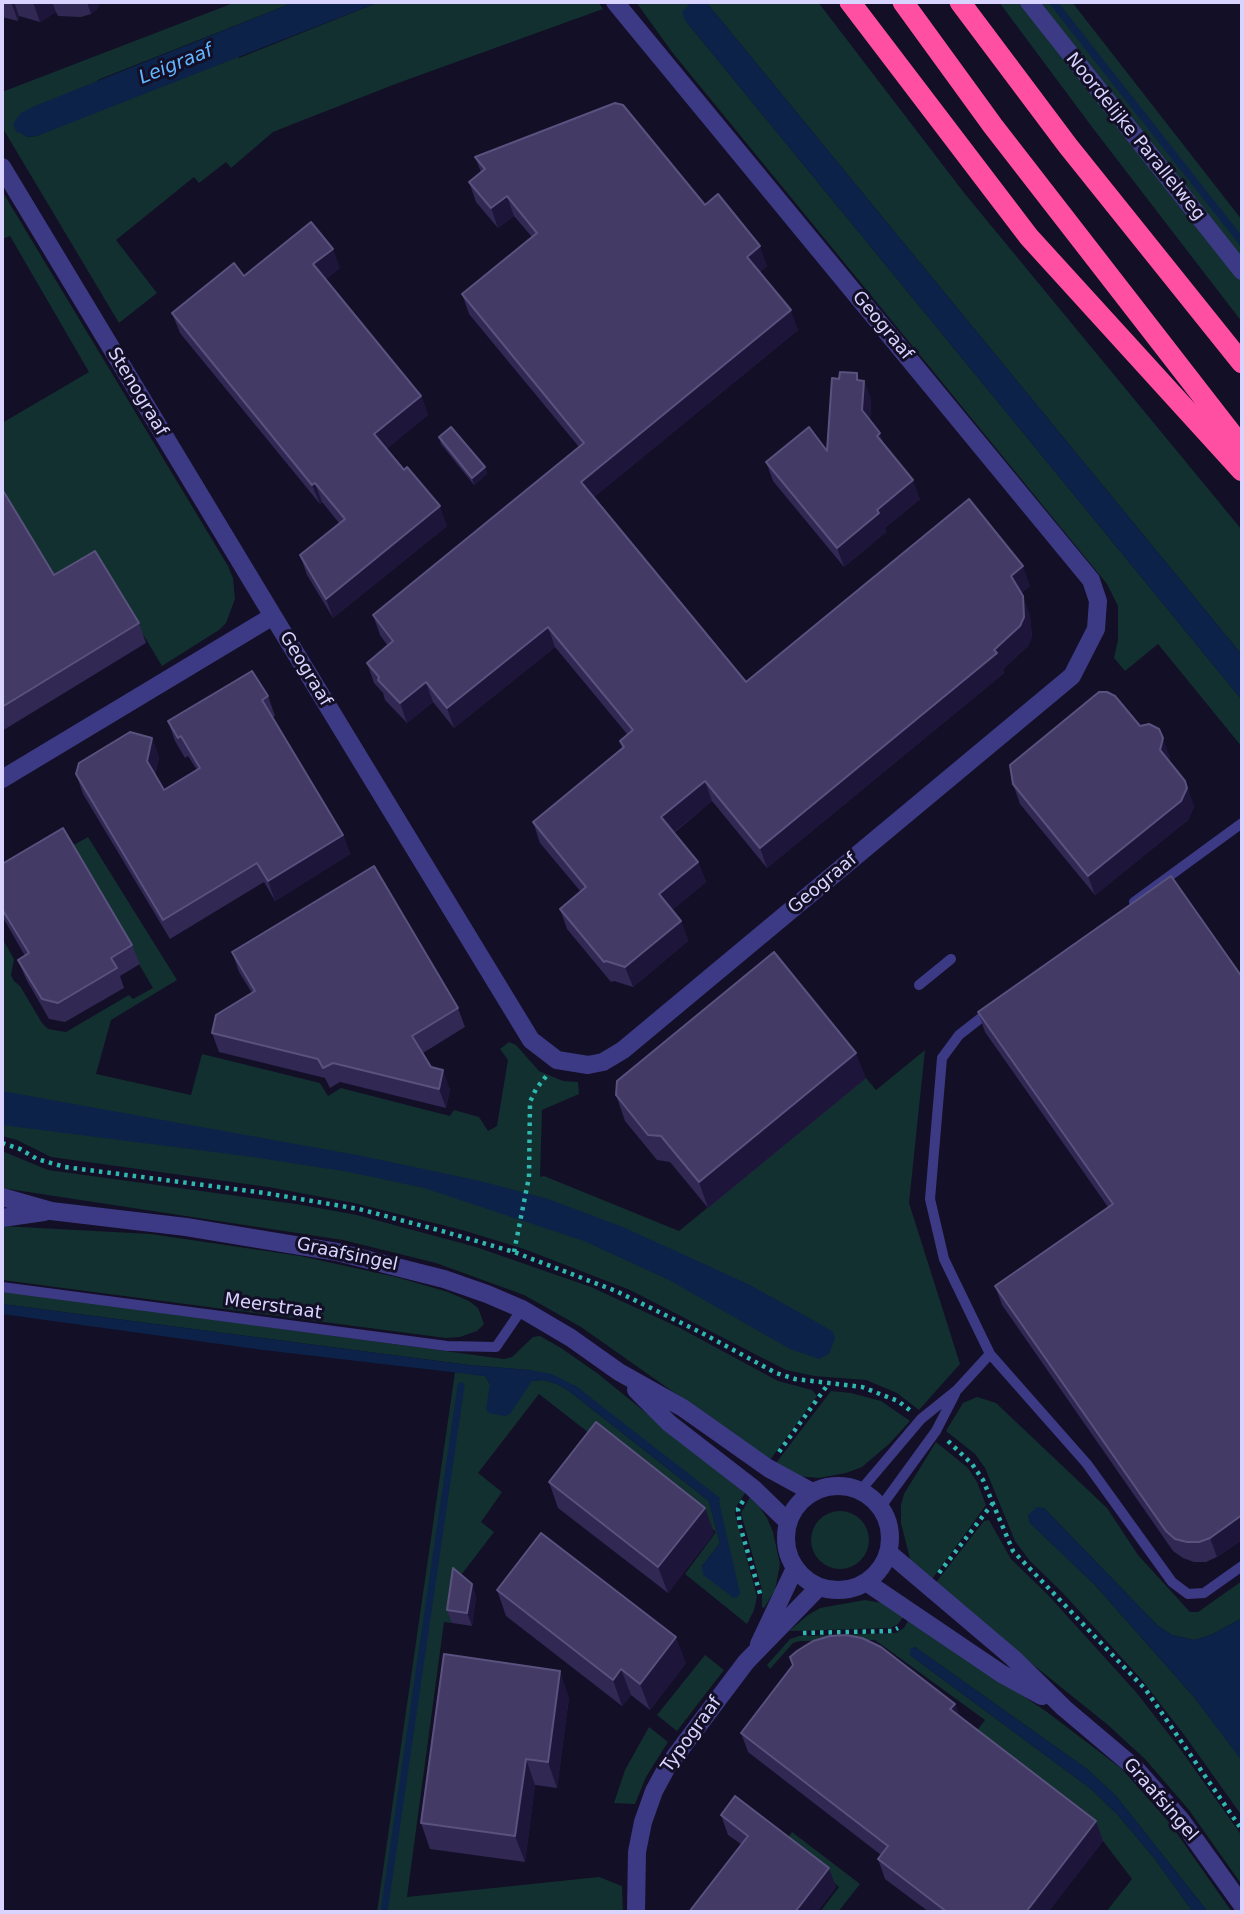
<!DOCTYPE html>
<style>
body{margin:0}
#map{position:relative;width:1244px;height:1914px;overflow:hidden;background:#130f26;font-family:"DejaVu Sans",sans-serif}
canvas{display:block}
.frame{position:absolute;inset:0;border:4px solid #d9d4ff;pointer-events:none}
</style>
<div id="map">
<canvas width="1244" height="1914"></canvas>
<div class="frame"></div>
</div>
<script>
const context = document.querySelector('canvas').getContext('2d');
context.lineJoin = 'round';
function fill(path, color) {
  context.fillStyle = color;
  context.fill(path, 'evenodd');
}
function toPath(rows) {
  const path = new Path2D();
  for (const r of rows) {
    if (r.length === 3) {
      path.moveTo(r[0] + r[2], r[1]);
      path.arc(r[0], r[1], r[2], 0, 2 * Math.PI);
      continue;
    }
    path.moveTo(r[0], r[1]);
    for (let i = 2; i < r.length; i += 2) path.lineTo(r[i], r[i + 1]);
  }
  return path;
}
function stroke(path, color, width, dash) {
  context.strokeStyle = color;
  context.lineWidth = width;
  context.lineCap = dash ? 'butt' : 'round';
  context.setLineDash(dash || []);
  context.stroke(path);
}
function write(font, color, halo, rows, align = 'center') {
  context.font = font + ' "DejaVu Sans",sans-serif';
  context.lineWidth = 6;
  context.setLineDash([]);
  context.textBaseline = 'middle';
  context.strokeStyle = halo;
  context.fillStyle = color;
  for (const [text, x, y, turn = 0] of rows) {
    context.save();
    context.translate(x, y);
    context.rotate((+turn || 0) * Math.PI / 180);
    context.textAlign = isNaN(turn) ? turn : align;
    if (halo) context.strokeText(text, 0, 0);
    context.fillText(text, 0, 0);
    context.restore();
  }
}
fill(toPath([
 [236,2,295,2,100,79,20,132,27,137,37,136,231,50,239,58,379,2,598,2,603,9,398,83,293,124,273,132,231,168,226,162,199,183,194,177,116,240,157,293,119,323,2,127,2,92],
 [636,2,692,2,689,4,685,20,1242,700,1242,747,1158,644,1125,671,1114,658,1118,640,1118,606,1107,584,672,52],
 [706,2,818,2,965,194,1242,530,1242,655],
 [999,2,1022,2,1242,279,1242,322,1092,127],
 [1036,2,1072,2,1242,220,1242,262],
 [2,191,228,566,233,578,235,599,226,623,219,630,162,666,102,566,63,590,2,488,2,423,89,372,10,236,2,239],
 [88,837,177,980,111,1020,96,1074,191,1095,202,1054,320,1083,328,1096,341,1088,450,1116,454,1110,479,1117,488,1131,497,1126,508,1060,500,1049,509,1042,516,1045,539,1071,563,1081,578,1082,579,1094,542,1110,540,1177,544,1176,679,1231,866,1078,876,1090,925,1050,909,1203,960,1364,919,1410,897,1393,866,1380,814,1376,786,1370,630,1290,524,1249,462,1230,354,1203,268,1187,51,1157,17,1140,2,1136,2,938,14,959,11,975,14,981,20,986,42,1023,48,1029,66,1032,129,995,133,999,153,988,70,847],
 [2,1151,48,1170,296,1204,357,1215,476,1247,591,1287,680,1328,778,1381,812,1390,817,1396,770,1460,581,1327,524,1295,436,1263,343,1240,2,1188],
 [2,1226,151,1234,300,1256,396,1277,448,1292,469,1301,478,1308,484,1324,477,1331,460,1337,446,1338,2,1280],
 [2,1291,504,1359,512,1357,533,1337,540,1336,561,1348,597,1373,745,1493,736,1507,735,1514,757,1597,754,1610,747,1624,685,1574,716,1532,539,1394,478,1473,502,1492,481,1522,494,1532,458,1579,452,1623,444,1622,407,1897,599,1877,622,1886,623,1912,377,1912,455,1372,485,1376,490,1384,527,1385,532,1381,544,1380,557,1384,569,1391,709,1501,720,1543,702,1566,734,1598,719,1502,577,1387,529,1370,469,1365,2,1304],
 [831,1391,851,1393,881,1401,910,1421,889,1444,862,1467,846,1473,819,1478,797,1476,776,1463],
 [977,1397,996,1403,1107,1508,1138,1555,1190,1612,1198,1612,1242,1581,1242,1618,1211,1635,1194,1640,1172,1635,1158,1626,1044,1508,1029,1522,1094,1584,1194,1697,1241,1759,1242,1816,1185,1736,1142,1680,1062,1592,1030,1561,1015,1541,985,1468,975,1454,946,1431,963,1403],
 [936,1442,968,1468,977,1482,986,1505,930,1582,911,1563,901,1523,901,1505,904,1494],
 [750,1497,759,1506,767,1518,773,1532,780,1564,775,1590,764,1608,762,1607,762,1590,741,1513],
 [840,1540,29],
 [989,1520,1011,1559,1048,1595,1136,1692,1178,1746,1242,1836,1242,1885,1189,1810,1145,1759,1108,1725,934,1585,984,1521],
 [865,1600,882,1603,904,1616,898,1624,891,1628,789,1631,808,1615,820,1608],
 [909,1619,1047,1712,1122,1769,1169,1822,1232,1912,1208,1912,1116,1796,1087,1769,915,1647,910,1655,1091,1789,1117,1814,1155,1859,1193,1912,1106,1912,1132,1879,1103,1841,894,1841,985,1720,875,1640,800,1641,793,1643,770,1669,767,1665,790,1639,799,1636,896,1633,904,1628],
 [705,1655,724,1670,677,1731,657,1715],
 [649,1727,668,1742,646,1777,635,1804,614,1803,625,1770],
 [792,1832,860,1884,838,1912,820,1912,839,1887,784,1844]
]), '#12302f');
fill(toPath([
 [295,2,379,2,37,136,27,137,20,132,17,133,13,124,20,114,30,108],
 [692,2,706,2,1242,655,1242,700,685,20,682,12],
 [1048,2,1058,2,1242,236,1242,248],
 [2,1091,362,1156,480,1181,548,1199,623,1227,750,1285,820,1324,833,1332,835,1339,829,1354,819,1359,790,1349,669,1280,584,1241,424,1188,349,1172,253,1157,2,1125],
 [2,1304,469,1365,529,1370,552,1374,577,1387,720,1498,719,1502,740,1593,738,1597,734,1598,703,1575,702,1566,720,1543,709,1501,569,1391,557,1384,544,1380,532,1381,510,1414,505,1416,489,1413,486,1409,490,1384,485,1376,263,1350,2,1314],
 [1037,1507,1044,1508,1158,1626,1172,1635,1194,1640,1211,1635,1242,1618,1242,1761,1194,1697,1094,1584,1029,1522,1028,1515],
 [915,1647,1087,1769,1116,1796,1208,1912,1193,1912,1155,1859,1117,1814,1091,1789,910,1655,910,1649]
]), '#0c2248');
stroke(toPath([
 [384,1912,461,1386]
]), '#0c2248', 7);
stroke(toPath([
 [2,1143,20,1149,37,1159,65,1167,265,1193,359,1209,442,1231,514,1252,616,1291,702,1333,776,1373,795,1379,862,1387,898,1401,911,1411],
 [514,1252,529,1177,530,1102,536,1089,547,1075],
 [948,1441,972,1464,983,1480,1013,1551,1146,1690,1242,1830],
 [779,1452,829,1383],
 [743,1501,738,1509,740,1526,761,1597],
 [939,1573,993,1503],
 [803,1633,892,1631,898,1628]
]), '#2fb8b0', 4.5, [3.5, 5]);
stroke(toPath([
 [1134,902,1242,823],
 [919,985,951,959],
 [991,1010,959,1035,942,1058,930,1199,944,1259,990,1354,1087,1464,1172,1582,1188,1594,1204,1593,1242,1566],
 [2,1287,447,1346,496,1347,522,1309],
 [860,1491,921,1419,957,1390,990,1354],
 [880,1508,936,1431,955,1394]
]), '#3d3a85', 10);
stroke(toPath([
 [1029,2,1242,271],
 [2,167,273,616],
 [2,779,273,616,531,1040,557,1060,588,1065,603,1062,623,1050,1072,676,1096,629,1098,601,1091,580,615,2],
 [759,1644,795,1568],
 [636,1912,637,1852,643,1822,654,1791,667,1767,746,1662,819,1587]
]), '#3d3a85', 18);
stroke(toPath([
 [2,1197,51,1211,186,1227,337,1252,444,1279,487,1294,522,1309,571,1338,619,1372,683,1408,768,1468,812,1492],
 [2,1218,44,1212],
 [636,1390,669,1423,753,1488,788,1522],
 [838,1538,52],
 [888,1552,1013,1658,1064,1708,1135,1768,1181,1820,1242,1905],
 [866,1582,1002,1674,1042,1696]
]), '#3d3a85', 18);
stroke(toPath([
 [850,2,1029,237,1242,471],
 [903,2,993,126,1242,447],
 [960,2,1068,146,1242,363]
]), '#ff4fa3', 21);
fill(toPath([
 [2,2,100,2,97,9,91,14,81,17,58,16,56,12,40,22,19,16,18,21,2,17],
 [475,157,705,205,767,266,760,272,798,330,594,497,746,682,1030,586,1021,593,1030,616,1032,637,1028,646,1003,669,1004,673,767,868,712,801,674,833,698,862,706,882,672,910,681,921,688,941,633,987,614,981,611,982,567,929,560,909,581,892,540,843,533,822,622,748,620,741,627,734,555,647,454,728,433,702,407,723,385,700,383,693,374,683,367,663,388,646,380,635,373,615,579,447,469,314,462,294,532,237,514,216,498,228,476,202,469,182,481,172],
 [340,268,326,279,421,396,428,415,386,449,447,526,333,618,307,575,300,555,339,523,322,502,320,504,180,333,172,313,244,276],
 [839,379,864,381,871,400,870,420,885,445,920,499,885,528,886,532,844,567,773,481,766,462,827,451],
 [439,437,485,467,487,474,474,485,441,444],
 [2,489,54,575,139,623,146,643,2,731],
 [268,696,275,716,272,717,343,835,350,854,275,901,264,882,170,939,83,794,76,774,152,738,159,758,155,775,164,790,197,770,188,756,185,758,175,741,168,721],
 [1140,726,1170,757,1169,761,1185,781,1194,807,1188,820,1095,895,1020,804,1013,784],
 [2,864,132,945,140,964,120,976,124,988,65,1022,49,1019,26,979,18,960,25,956,2,916],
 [232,952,458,1008,465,1027,423,1053,431,1067,450,1089,446,1108,340,1082,330,1088,325,1078,219,1052,212,1033,252,993,239,972],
 [1242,977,1242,1540,1217,1557,1206,1562,1194,1562,1183,1558,1173,1551,1002,1305,995,1286,1108,1207,985,1032,978,1012],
 [866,1078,708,1208,670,1162,657,1160,625,1121,616,1095],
 [549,1482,714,1533,668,1593,558,1508],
 [472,1584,476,1597,472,1626,452,1623,447,1610],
 [497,1590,686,1663,650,1710,631,1695,622,1706,506,1616],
 [569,1697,557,1788,535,1785,525,1862,430,1849,421,1823],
 [955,1704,959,1716,1096,1821,1103,1841,1048,1912,929,1912,885,1879,878,1859,881,1855,748,1752,741,1733],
 [721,1815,836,1887,817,1912,690,1912,741,1844,728,1835]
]), '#312854');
fill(toPath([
 [11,2,14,2,19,16,18,21],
 [33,2,52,2,56,12,40,22],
 [87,2,100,2,97,9,91,14],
 [507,196,514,216,498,228,491,208],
 [760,246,767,266,754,277,747,257],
 [333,249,340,268,321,284,313,264],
 [791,310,798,330,588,502,581,482],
 [857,373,863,389,864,381,871,400,869,429,862,410,857,380],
 [421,396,428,415,381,454,374,434],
 [880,433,887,452,877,436],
 [485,467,487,474,474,485,472,478],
 [913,480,920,499,885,528,886,532,844,567,837,548,877,510],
 [315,483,322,502,320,504,312,485],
 [440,506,447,526,333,618,326,599],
 [1023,566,1030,586,1019,596,1011,576],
 [1023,596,1030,616,1032,637,1028,646,1003,669,1004,673,767,868,760,848],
 [548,627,555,647,454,728,447,708],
 [426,682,433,702,407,723,400,703],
 [152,738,159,758,154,780,147,761],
 [1163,738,1170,757,1167,770,1160,750],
 [705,781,712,801,668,837,661,817],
 [1185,781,1194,807,1188,820,1095,895,1088,876],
 [343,835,350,854,275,901,268,881],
 [698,862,706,882,667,914,659,894],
 [681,921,688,941,633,987,625,967],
 [856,1053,866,1078,708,1208,699,1182],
 [443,1070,450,1089,446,1108,439,1089],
 [705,1508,714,1533,668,1593,658,1567],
 [1242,1515,1242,1540,1217,1557,1210,1538],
 [472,1584,476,1597,472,1626,467,1613],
 [676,1637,686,1663,650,1710,640,1684],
 [621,1669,631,1695,622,1706,613,1680],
 [560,1671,569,1697,557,1788,548,1762],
 [955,1704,962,1723,950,1709],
 [526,1759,535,1785,525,1862,515,1836],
 [1096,1821,1103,1841,1048,1912,1026,1912],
 [829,1868,836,1887,817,1912,795,1912]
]), '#1d163a');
const building = toPath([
 [615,103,623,105,705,205,718,194,760,246,747,257,791,310,581,482,746,682,969,499,1023,566,1011,576,1023,596,1024,617,1020,626,994,650,997,653,760,848,705,781,661,817,698,862,659,894,681,921,625,967,606,961,604,962,560,909,586,887,533,822,624,747,620,741,633,730,548,627,447,708,426,682,400,703,378,680,379,677,367,663,393,641,373,615,584,443,462,294,537,233,507,196,491,208,469,182,485,169,475,157,615,103],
 [311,222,333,249,313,264,421,396,374,434,404,470,407,467,440,506,326,599,300,555,345,519,315,483,312,485,172,313,234,263,244,276,311,222],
 [840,372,857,373,857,380,864,381,862,410,880,433,877,436,913,480,877,510,879,513,837,548,766,462,809,427,827,451,832,378,839,379,840,372],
 [451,427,485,467,472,478,439,437,451,427],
 [2,489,54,575,95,551,139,623,2,707,2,489],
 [252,671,268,696,262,700,343,835,268,881,257,863,163,920,76,774,79,763,130,732,152,738,147,761,164,790,200,768,181,736,178,738,168,721,252,671],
 [1099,692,1107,692,1115,696,1140,726,1149,724,1159,729,1163,738,1160,750,1185,781,1187,788,1181,801,1088,876,1013,784,1010,765,1099,692],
 [63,828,132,945,111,958,117,968,58,1003,42,999,18,960,29,953,2,909,2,864,63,828],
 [374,866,458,1008,412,1036,431,1067,443,1070,439,1089,333,1063,323,1068,318,1059,212,1033,216,1015,255,991,232,952,374,866],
 [1171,876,1242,977,1242,1515,1210,1538,1199,1542,1187,1542,1175,1539,1166,1531,995,1286,1113,1204,978,1012,1171,876],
 [774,952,856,1053,699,1182,661,1136,648,1135,616,1095,617,1081,774,952],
 [596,1422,705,1508,658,1567,549,1482,596,1422],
 [541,1533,676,1637,640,1684,621,1669,613,1680,497,1590,541,1533],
 [453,1568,472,1584,467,1613,447,1610,453,1568],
 [846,1635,862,1638,881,1647,955,1704,950,1709,1096,1821,1026,1912,947,1912,878,1859,888,1846,741,1733,793,1665,790,1657,797,1651,813,1641,830,1636,846,1635],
 [444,1654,560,1671,548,1762,526,1759,515,1836,421,1823,444,1654],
 [735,1796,829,1868,795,1912,689,1912,748,1836,721,1815,735,1796]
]);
fill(building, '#433a66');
stroke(building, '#5a527e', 2);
write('18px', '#d9d4ff', '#130f26', [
 ["Noordelijke Parallelweg",1135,137,51],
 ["Geograaf",882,326,50],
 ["Stenograaf",137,392,59],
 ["Geograaf",305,669,59],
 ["Geograaf",823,884,-40],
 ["Graafsingel",347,1255,12],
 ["Meerstraat",273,1307,8],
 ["Typograaf",692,1735,-54],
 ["Graafsingel",1160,1800,49]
]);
write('italic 19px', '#62b6ff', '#130f26', [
 ["Leigraaf",176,65,-22]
]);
</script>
